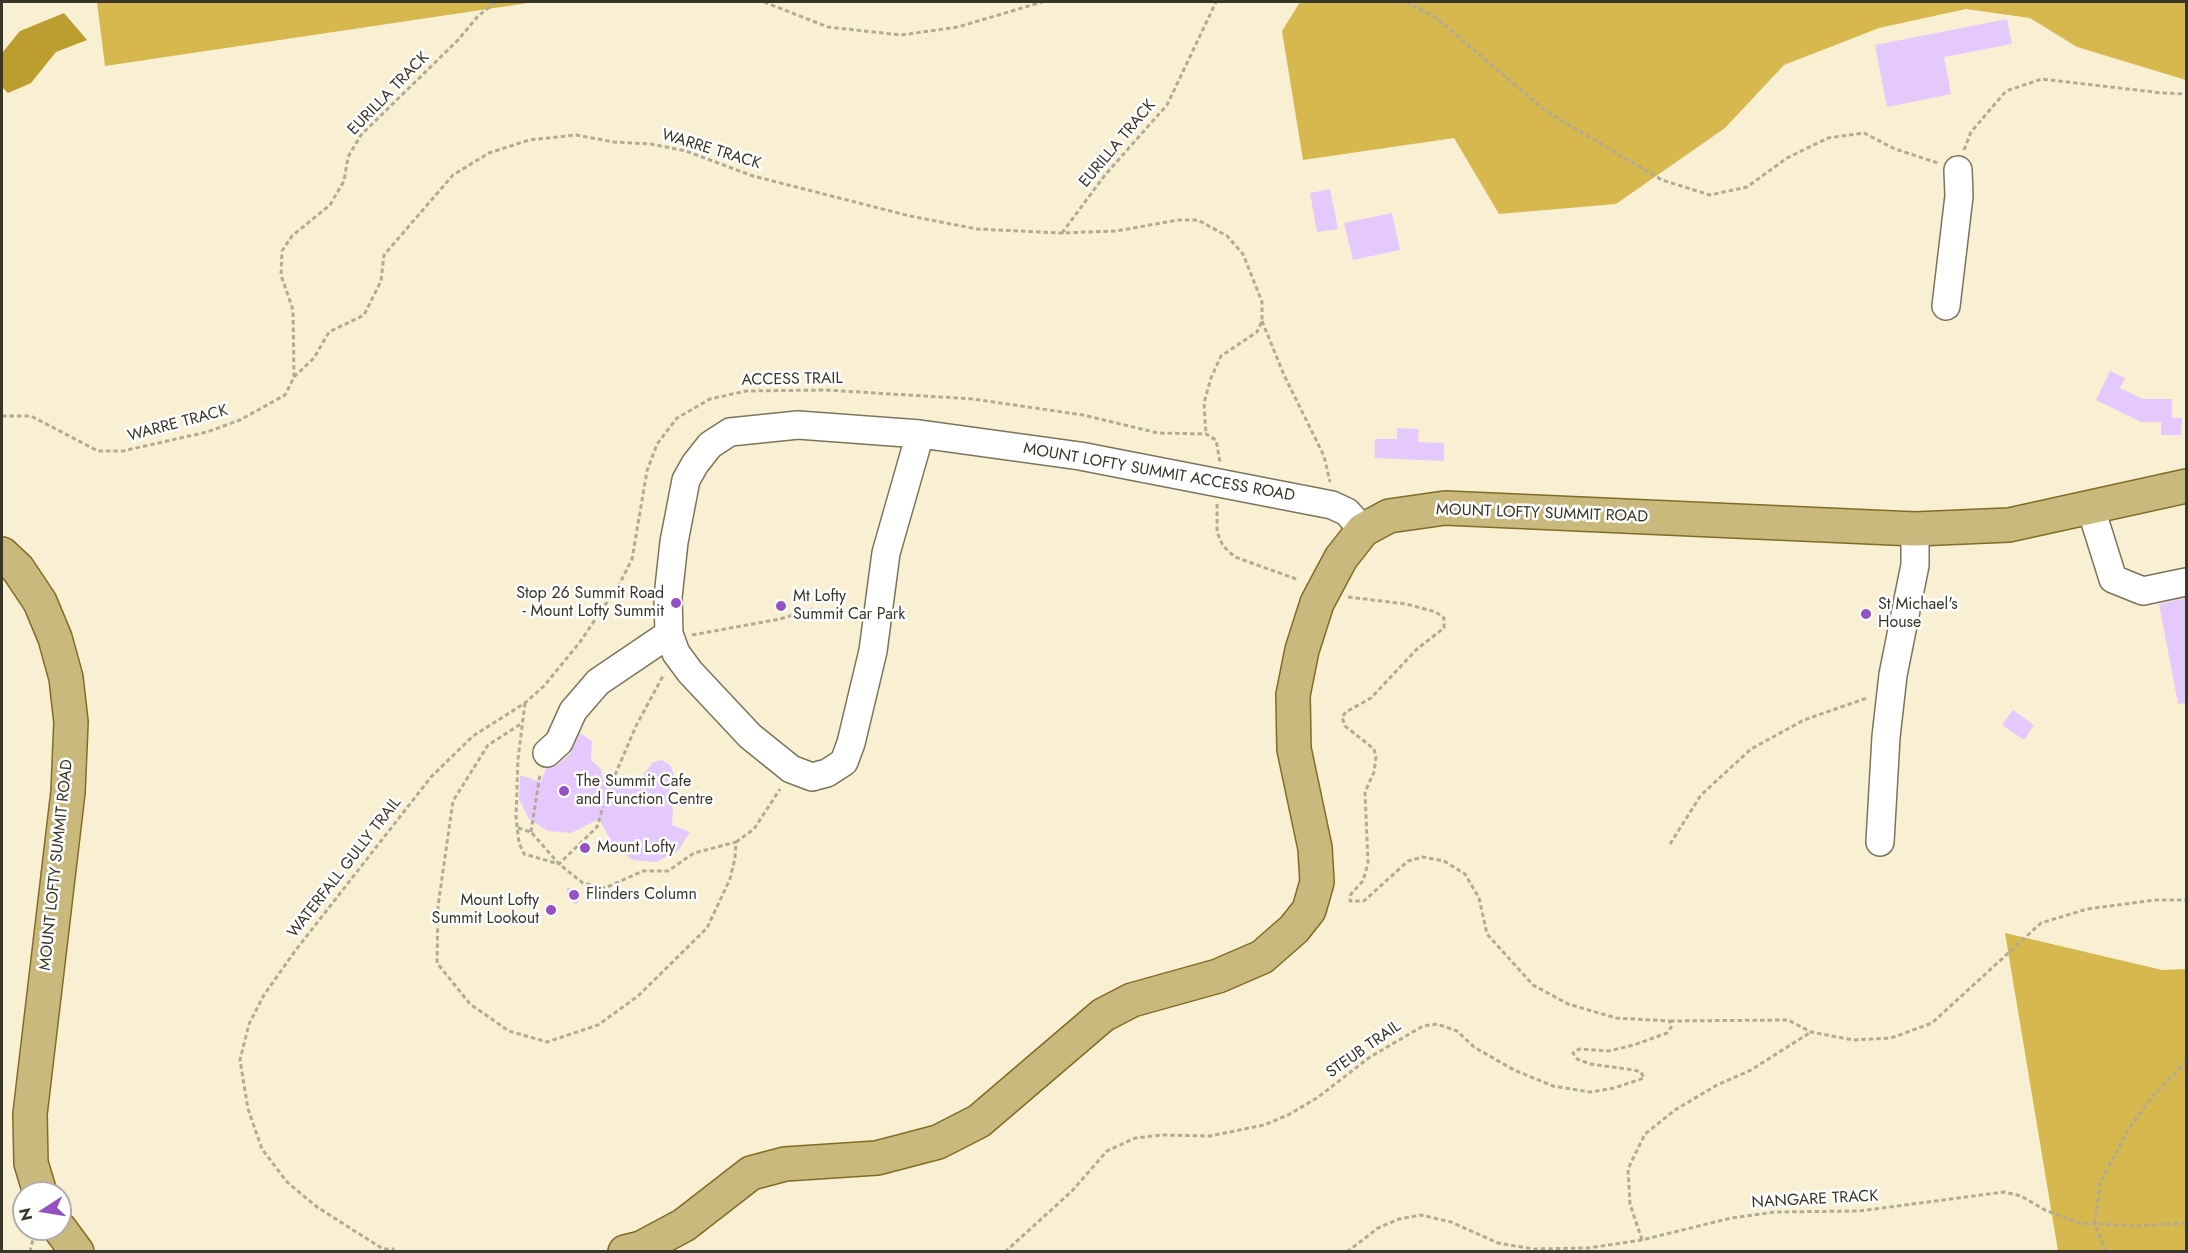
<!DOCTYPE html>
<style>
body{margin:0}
#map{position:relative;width:2188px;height:1253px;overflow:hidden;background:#f9f0d3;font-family:Jost,sans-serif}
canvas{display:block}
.frame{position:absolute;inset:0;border:3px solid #383529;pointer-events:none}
.north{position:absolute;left:12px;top:1181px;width:60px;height:60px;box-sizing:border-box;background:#fff;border:2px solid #afaea9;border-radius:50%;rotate:258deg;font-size:16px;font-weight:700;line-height:24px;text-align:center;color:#383529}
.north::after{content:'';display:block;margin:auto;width:21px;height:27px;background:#9550c5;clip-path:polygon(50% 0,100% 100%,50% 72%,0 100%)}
</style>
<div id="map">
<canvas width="2188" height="1253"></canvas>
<div class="frame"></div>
<div class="north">N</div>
</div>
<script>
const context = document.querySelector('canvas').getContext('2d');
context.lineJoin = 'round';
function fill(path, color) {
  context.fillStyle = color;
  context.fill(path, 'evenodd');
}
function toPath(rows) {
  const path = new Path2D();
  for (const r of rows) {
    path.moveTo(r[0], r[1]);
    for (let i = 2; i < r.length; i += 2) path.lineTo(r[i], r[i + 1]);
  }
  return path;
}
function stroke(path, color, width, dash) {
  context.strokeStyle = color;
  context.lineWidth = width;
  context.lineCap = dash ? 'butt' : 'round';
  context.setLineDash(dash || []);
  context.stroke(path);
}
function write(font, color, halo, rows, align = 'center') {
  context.font = font + ' Jost,sans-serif';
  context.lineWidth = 5;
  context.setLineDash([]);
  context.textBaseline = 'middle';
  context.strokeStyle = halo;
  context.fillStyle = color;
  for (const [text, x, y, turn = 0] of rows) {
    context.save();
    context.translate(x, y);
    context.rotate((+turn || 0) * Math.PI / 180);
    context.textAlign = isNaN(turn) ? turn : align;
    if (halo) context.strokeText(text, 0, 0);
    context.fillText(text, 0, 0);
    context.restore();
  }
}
fill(toPath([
 [97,2,535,2,105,66],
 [1300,2,2186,2,2186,80,2077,47,2030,18,1966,9,1879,28,1784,65,1725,128,1616,204,1499,214,1454,138,1303,160,1282,31],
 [2005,933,2162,970,2186,969,2186,1251,2058,1251]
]), '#d7b84f');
fill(toPath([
 [64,13,87,40,56,52,31,83,8,93,2,87,2,53,20,31]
]), '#bc9d30');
fill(toPath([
 [2007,19,2012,44,1944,57,1951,94,1887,107,1875,45],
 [1330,189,1338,229,1317,232,1310,193],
 [1392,213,1400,250,1353,260,1344,223],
 [2110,371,2125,378,2120,388,2143,399,2172,399,2172,418,2182,418,2181,435,2161,435,2161,422,2141,422,2096,400],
 [1397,428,1419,429,1418,442,1444,443,1444,461,1375,458,1375,439,1397,439],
 [2187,598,2187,703,2178,704,2159,604],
 [2013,710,2034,725,2024,740,2002,725],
 [580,733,592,741,591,760,601,769,603,779,621,785,627,779,642,777,653,762,662,760,670,765,674,774,667,797,673,809,672,825,690,832,678,851,656,862,633,860,614,847,599,819,571,833,548,831,529,819,519,799,520,775,541,782,546,768,557,765,570,754],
 [567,887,580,891,581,898,576,905,567,898]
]), '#e5c9fd');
const minor = toPath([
 [1946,306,1959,196,1958,170],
 [920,434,886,553,873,651,851,743,844,762,827,773,812,777,791,769,750,736,690,672,676,653,669,634,668,597,674,542,686,480,695,464,710,445,730,432,798,425,920,434,1080,456,1332,505,1347,512,1363,530],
 [2091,509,2113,579,2143,591,2186,582],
 [547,753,559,742,573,711,598,682,669,634],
 [1880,842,1886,737,1893,675,1915,565,1915,529]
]);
const major = toPath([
 [2,554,18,569,40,602,55,638,66,678,71,722,68,792,30,1114,31,1163,40,1193],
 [60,1229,77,1252],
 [625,1252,641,1248,684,1225,751,1173,785,1164,877,1158,938,1142,979,1121,1103,1015,1132,1000,1218,976,1262,957,1294,929,1309,910,1317,882,1315,848,1294,749,1293,695,1302,650,1317,603,1341,558,1363,530,1389,516,1445,508,1915,529,2009,525,2186,486]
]);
stroke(minor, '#7c745a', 30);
stroke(major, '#806c26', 36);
stroke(toPath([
 [764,2,828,27,901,35,958,27,1042,2],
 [1406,2,1435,17,1546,111,1662,180,1710,195,1747,187,1787,158,1828,138,1864,133,1895,149,1938,163],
 [1964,150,1971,132,2006,91,2042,79,2162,93,2186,94],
 [1062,233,1105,175,1167,105,1216,2],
 [1262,321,1284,375,1324,456,1330,482],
 [294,377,293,310,281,275,282,251,292,236,330,205,344,181,348,157,361,135,458,40,478,16,496,2],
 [2,416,31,416,98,451,123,451,207,432,240,420,285,395,294,377,314,358,329,332,364,315,381,281,384,255,453,175,489,153,529,140,576,135,614,142,651,144,686,151,753,176,910,216,977,229,1061,233,1116,231,1178,220,1198,220,1227,236,1243,254,1262,302,1262,321,1257,332,1221,356,1211,378,1204,403,1206,434],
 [1217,504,1217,532,1223,546,1235,557,1299,580],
 [692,635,780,619,813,609],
 [525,703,518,759,516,817,519,843,524,854,559,864,597,827,603,807],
 [612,782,636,726,664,674],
 [518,828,531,832,559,864,583,883,605,888,643,871,668,871,694,853,736,842,735,858,730,879,707,928,638,996,598,1025,547,1042,509,1031,470,1004,437,963,438,906,453,801,488,745,521,724],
 [531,832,540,774],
 [736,842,754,829,780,789],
 [1670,844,1701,795,1751,749,1804,720,1867,698],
 [1670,1021,1788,1020,1811,1032,1853,1040,1891,1038,1932,1023,2041,923,2087,909,2155,900,2186,900],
 [1642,1240,1630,1204,1628,1169,1645,1134,1675,1110,1717,1085,1751,1070,1811,1032],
 [30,1252,34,1234],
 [394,1252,393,1249,383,1249,317,1207,287,1182,262,1149,248,1109,240,1060,249,1024,264,995,295,951,431,777,473,736,525,703,544,686,580,642,620,583,632,559,647,471,657,444,677,418,710,399,746,391,826,390,973,399,1083,415,1158,433,1206,434,1216,440,1220,462],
 [1005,1252,1072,1191,1107,1151,1135,1138,1162,1135,1210,1136,1264,1125,1288,1115,1317,1098,1370,1057,1423,1026,1437,1024,1457,1031,1474,1047,1514,1070,1553,1086,1590,1092,1614,1088,1644,1078,1641,1072,1634,1070,1590,1064,1577,1059,1573,1053,1579,1049,1609,1051,1634,1045,1667,1033,1672,1026,1670,1021,1616,1018,1568,1004,1533,985,1487,934,1479,898,1465,874,1444,861,1423,857,1408,861,1364,901,1350,901,1351,894,1363,881,1368,863,1365,792,1374,772,1376,757,1374,749,1345,726,1342,717,1346,712,1371,698,1417,649,1444,628,1444,618,1436,612,1406,604,1348,597],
 [1347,1252,1378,1228,1399,1219,1421,1215,1451,1222,1498,1243,1534,1249,1588,1248,1642,1240,1731,1218,1775,1212,1859,1211,2004,1192,2021,1196,2045,1210,2078,1223,2134,1226,2186,1223],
 [2106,1252,2095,1225,2100,1183,2129,1128,2153,1096,2186,1062]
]), '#b2ab94', 3, [4.5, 3]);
stroke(minor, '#fff', 27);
stroke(major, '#cab97c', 33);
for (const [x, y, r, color] of [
 [676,603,6,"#9550c5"],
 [781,606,6,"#9550c5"],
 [1866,614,6,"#9550c5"],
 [564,791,6,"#9550c5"],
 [585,848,6,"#9550c5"],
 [574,895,6,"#9550c5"],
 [551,910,6,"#9550c5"]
]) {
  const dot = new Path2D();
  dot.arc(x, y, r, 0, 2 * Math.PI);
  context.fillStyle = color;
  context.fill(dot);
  stroke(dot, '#fff', 2);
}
write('16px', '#383529', '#fff', [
 ["EURILLA TRACK",389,94,-46],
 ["EURILLA TRACK",1118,144,-50],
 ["WARRE TRACK",711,150,17],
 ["ACCESS TRAIL",792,380,-1],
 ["WARRE TRACK",178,424,-15],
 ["MOUNT LOFTY SUMMIT ACCESS ROAD",1159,473,10],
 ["MOUNT LOFTY SUMMIT ROAD",1542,514,2],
 ["MOUNT LOFTY SUMMIT ROAD",57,865,-84],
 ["WATERFALL GULLY TRAIL",345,868,-52],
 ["STEUB TRAIL",1364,1050,-35],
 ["NANGARE TRACK",1815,1200,-3]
]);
write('16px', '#383529', '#fff', [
 ["Stop 26 Summit Road",664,594,"right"],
 ["- Mount Lofty Summit",664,612,"right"],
 ["Mt Lofty",793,597],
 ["Summit Car Park",793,615],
 ["St Michael's",1878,605],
 ["House",1878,623],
 ["The Summit Cafe",576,782],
 ["and Function Centre",576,800],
 ["Mount Lofty",597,848],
 ["Flinders Column",586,895],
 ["Mount Lofty",539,901,"right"],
 ["Summit Lookout",539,919,"right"]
], 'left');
</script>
